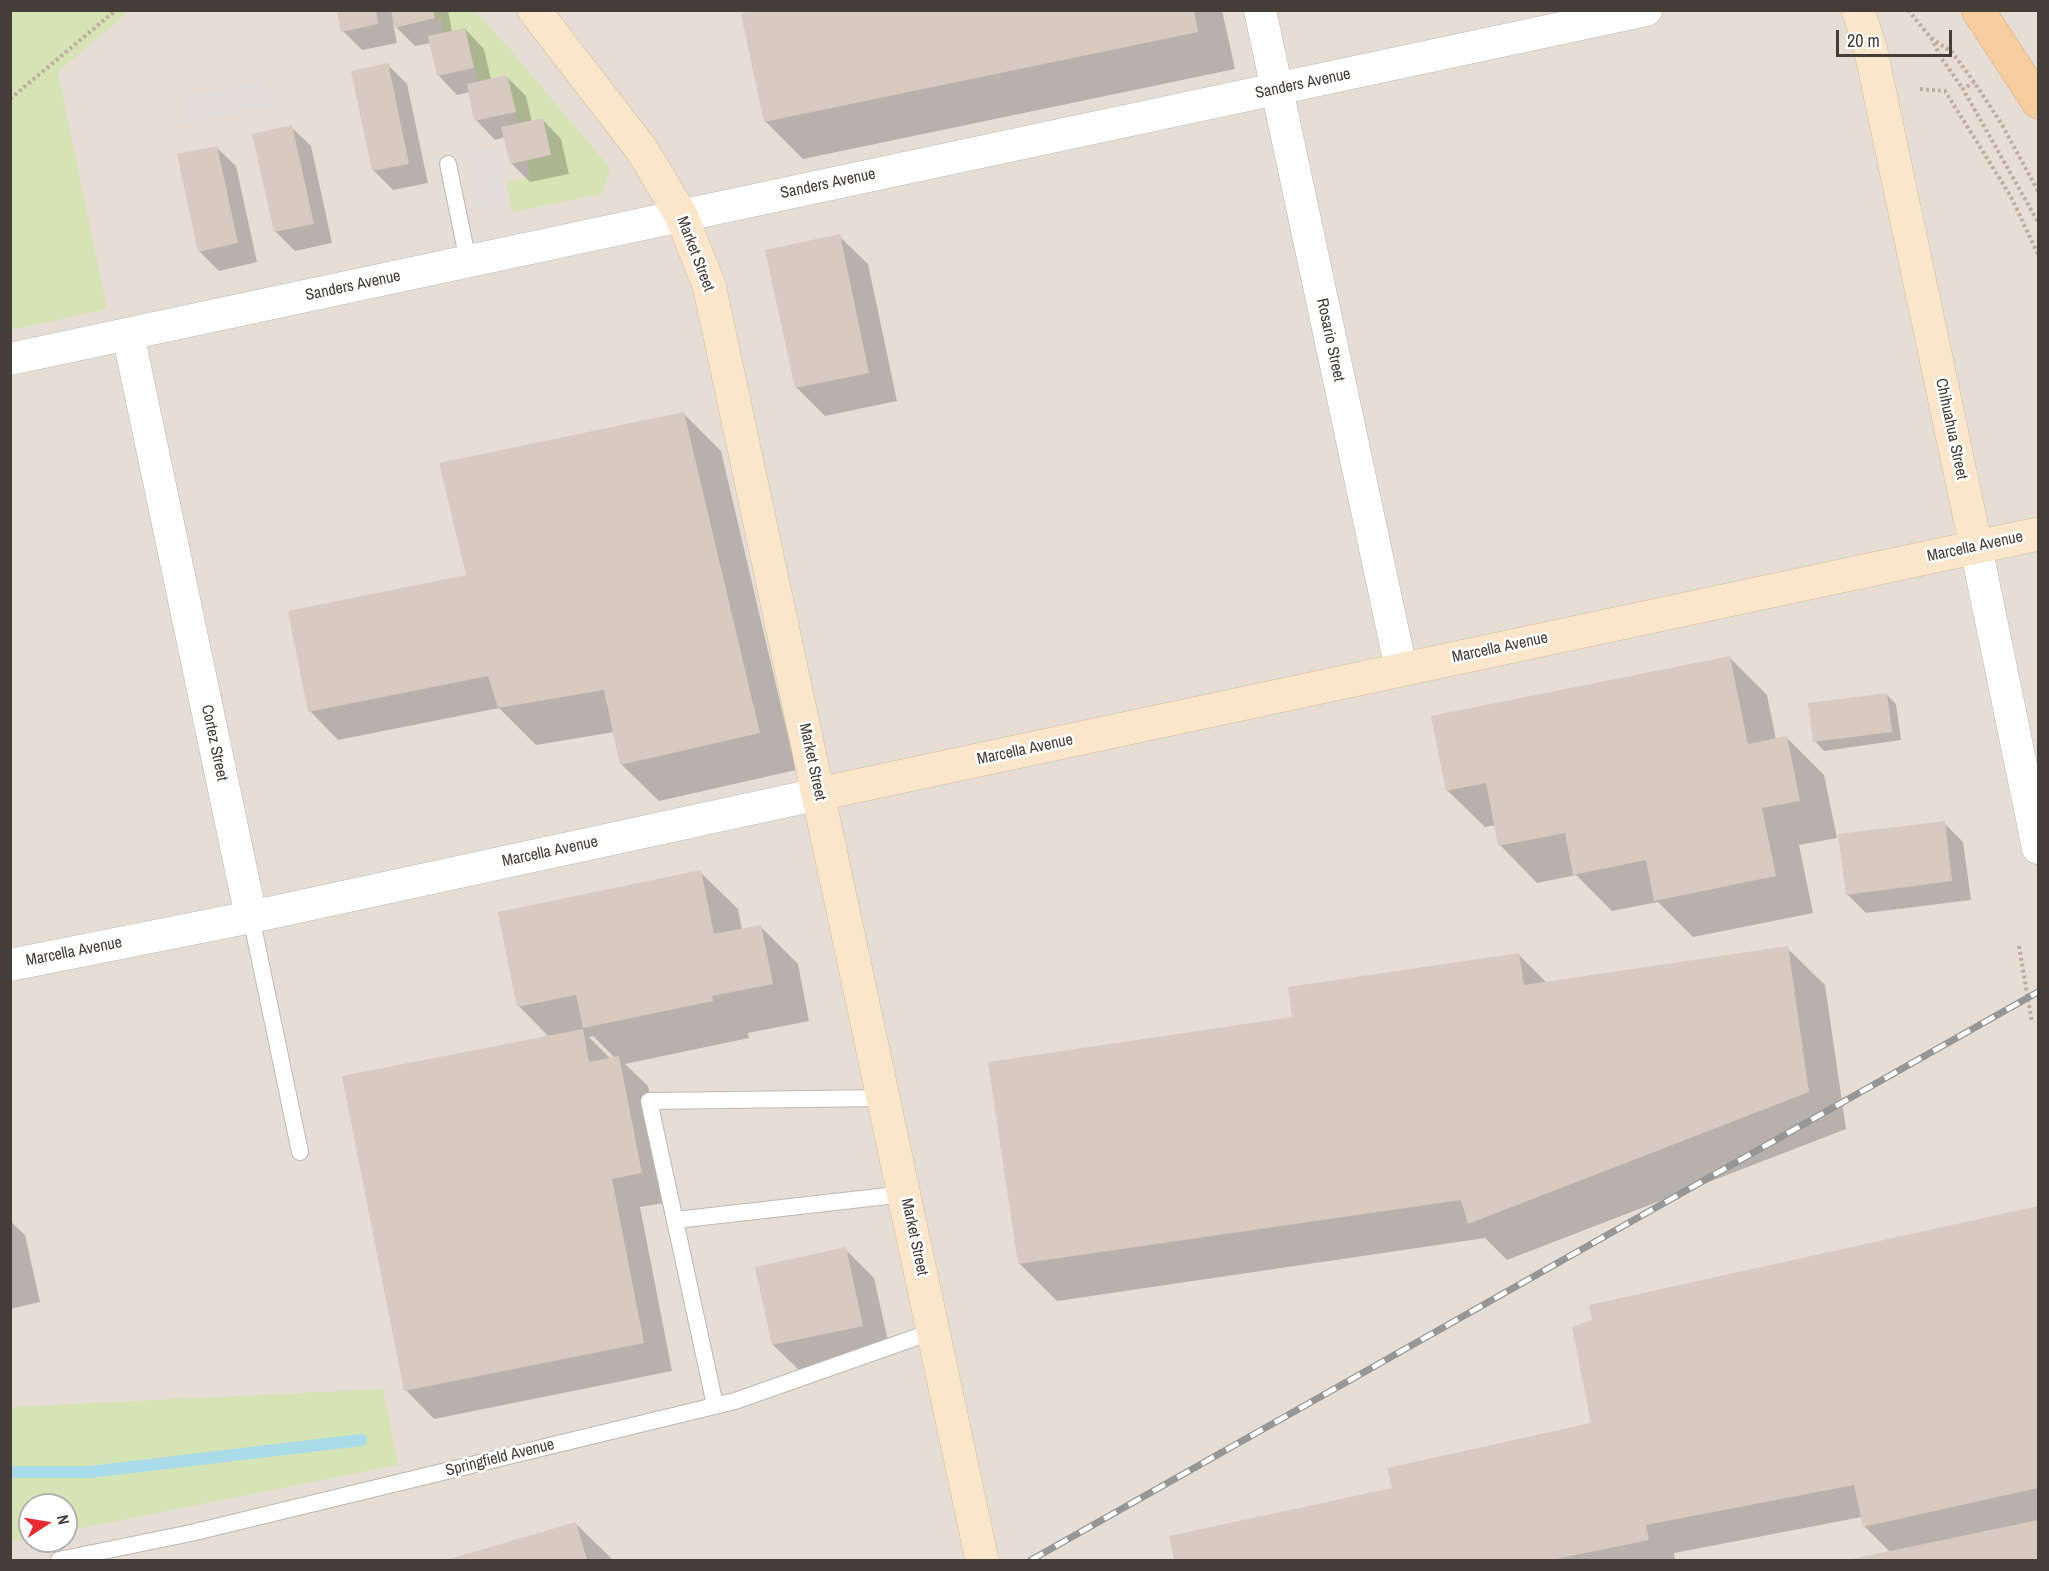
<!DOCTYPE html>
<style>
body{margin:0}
#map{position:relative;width:2049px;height:1571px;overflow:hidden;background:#f2ede8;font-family:"Archivo Narrow",sans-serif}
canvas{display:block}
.frame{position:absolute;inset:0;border:12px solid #453d37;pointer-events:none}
.north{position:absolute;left:18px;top:1493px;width:60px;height:60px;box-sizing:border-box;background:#fff;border:2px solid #b5b1af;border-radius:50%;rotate:78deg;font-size:16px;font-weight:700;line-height:24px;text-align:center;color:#453d37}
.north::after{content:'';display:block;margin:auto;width:21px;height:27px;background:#e62b31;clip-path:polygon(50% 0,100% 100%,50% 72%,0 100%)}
.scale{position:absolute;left:1836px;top:30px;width:116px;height:27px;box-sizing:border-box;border:3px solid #453d37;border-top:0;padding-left:8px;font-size:18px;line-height:21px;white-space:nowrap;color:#453d37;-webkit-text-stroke:4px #fff;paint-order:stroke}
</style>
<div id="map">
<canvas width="2049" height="1571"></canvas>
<div class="frame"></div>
<div class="north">N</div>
<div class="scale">20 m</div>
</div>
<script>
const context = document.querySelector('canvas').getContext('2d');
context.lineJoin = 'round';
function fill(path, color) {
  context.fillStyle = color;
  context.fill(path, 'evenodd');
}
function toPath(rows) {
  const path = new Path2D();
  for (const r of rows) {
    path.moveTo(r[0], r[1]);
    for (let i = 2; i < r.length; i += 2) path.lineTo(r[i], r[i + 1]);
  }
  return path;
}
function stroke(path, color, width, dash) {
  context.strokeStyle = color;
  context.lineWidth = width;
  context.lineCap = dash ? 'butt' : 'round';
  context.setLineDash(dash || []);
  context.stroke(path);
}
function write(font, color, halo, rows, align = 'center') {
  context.font = font + ' "Archivo Narrow",sans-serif';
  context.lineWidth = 5;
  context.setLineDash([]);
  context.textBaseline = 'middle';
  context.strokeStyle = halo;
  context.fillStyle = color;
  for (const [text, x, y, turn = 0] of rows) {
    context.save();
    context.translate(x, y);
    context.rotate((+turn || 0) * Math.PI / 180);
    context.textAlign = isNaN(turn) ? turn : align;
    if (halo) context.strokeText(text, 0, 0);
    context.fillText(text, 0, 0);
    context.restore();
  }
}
fill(toPath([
 [11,11,2038,11,2038,1560,11,1560],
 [30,1505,66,1505,66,1541,30,1541]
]), '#e6ded6');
fill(toPath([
 [10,11,129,11,58,72,107,309,11,330],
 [433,11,475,11,509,48,610,168,602,194,512,212,506,182,530,177,527,160,543,118,518,123,507,75,478,81,465,28,444,33,441,19,435,18],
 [383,1389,398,1465,66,1531,66,1505,30,1505,30,1538,11,1542,11,1407]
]), '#d6e3b4');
fill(toPath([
 [268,80,274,105,184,123,179,99],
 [495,149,507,205,477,211,465,155]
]), '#e1dedc');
fill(toPath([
 [338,10,448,10,452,32,465,29,484,49,491,80,507,77,526,96,532,122,542,119,561,139,569,174,530,182,511,163,505,137,495,140,476,120,470,92,457,95,438,75,431,43,415,46,393,24,397,43,362,50,343,31],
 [763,10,1222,10,1235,69,803,159,765,121],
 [388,65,407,84,428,183,393,190,374,171,353,73],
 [291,127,311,146,332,243,295,251,275,231],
 [216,147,236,166,257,262,219,271,200,252],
 [839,236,868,264,897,401,825,416,796,387],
 [683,413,721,451,796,770,659,801,621,764,614,732,536,745,499,708,338,740,310,711,470,577],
 [1729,657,1767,695,1776,740,1787,738,1824,775,1837,838,1799,845,1813,913,1693,937,1658,902,1612,911,1576,875,1537,883,1500,845,1496,825,1485,827,1447,790],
 [1887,695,1896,704,1901,740,1824,751,1815,741],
 [1944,823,1963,842,1971,900,1866,913,1847,894],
 [700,872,738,909,742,930,760,926,798,964,809,1021,748,1033,749,1038,625,1064,648,1086,670,1202,640,1207,672,1371,434,1419,406,1390,549,1037,519,1006],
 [593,1036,615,1058,611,1059,589,1037],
 [1787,948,1825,985,1846,1129,1507,1260,1485,1238,1057,1301,1020,1264,990,1063,1294,1019,1519,955,1547,983],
 [2038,1207,2038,1560,1855,1560,1891,1553,1864,1526,1862,1517,1674,1553,1675,1560,1176,1560,1171,1537,1393,1489,1593,1424,1594,1320,1591,1306],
 [10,1221,25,1235,40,1302,10,1309],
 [845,1249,874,1278,891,1354,802,1373,773,1345],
 [576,1524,613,1560,449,1560]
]), '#0003');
stroke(toPath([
 [10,1472,90,1472,361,1440]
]), '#aadbe9', 12);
fill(toPath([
 [337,10,376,10,378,24,341,32],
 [391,10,433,10,435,18,394,28],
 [756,10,1194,10,1198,32,764,122,741,14],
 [465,28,474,68,437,76,428,36],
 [388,63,409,164,372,171,351,71],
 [507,75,516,112,474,121,467,84],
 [543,118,551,155,510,164,501,127],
 [292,125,314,224,274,232,252,134],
 [217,146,238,243,198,252,177,154],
 [840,234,869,373,795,388,765,250],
 [684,412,760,733,620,765,604,690,498,708,488,676,308,712,288,611,466,575,439,463],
 [1730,656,1748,744,1787,736,1800,801,1762,808,1776,876,1654,901,1646,860,1573,875,1565,833,1498,846,1486,783,1446,791,1431,716],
 [1887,693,1892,732,1813,742,1808,703],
 [1945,821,1952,881,1846,895,1838,834],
 [701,870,714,934,761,925,773,984,712,996,713,1001,583,1028,576,995,517,1007,498,912],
 [1788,946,1809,1092,1468,1224,1461,1200,1018,1264,988,1062,1292,1017,1288,987,1519,953,1524,985],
 [583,1029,589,1062,619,1056,642,1173,612,1179,644,1343,404,1391,342,1076],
 [2038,1206,2038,1488,1863,1527,1854,1485,1646,1525,1649,1540,1551,1560,1174,1560,1169,1536,1392,1488,1387,1468,1591,1423,1572,1327,1592,1320,1589,1305],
 [846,1247,863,1326,772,1345,755,1267],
 [2038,1520,2038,1560,1852,1560,1852,1559],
 [576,1522,587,1560,446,1560]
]), '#d6cac1');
const lane = toPath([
 [448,164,468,261],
 [251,917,300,1152],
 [676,1220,905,1194],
 [715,1405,649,1101,885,1098],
 [59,1560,191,1533,735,1401,934,1331]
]);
const street = toPath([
 [1260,10,1401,669],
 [128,334,251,917],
 [10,359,1646,10],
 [1976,547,2038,848],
 [10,965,251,917,819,794]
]);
const secondary = toPath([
 [534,10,642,150,681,215,709,285,982,1560],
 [1858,10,1870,47,1976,547],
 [819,794,2038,534]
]);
const primary = toPath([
 [1978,10,2038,102]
]);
stroke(lane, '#c0b6ae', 18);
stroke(street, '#c0b6ae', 33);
stroke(secondary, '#d1ba9d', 34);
stroke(primary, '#d8a670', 34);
stroke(toPath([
 [1908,10,1931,38,1942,59,1963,89],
 [1931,38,1952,52,1974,82],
 [1920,89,1945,91,2010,195,2038,254],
 [10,99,116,10],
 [2038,191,2001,123,1974,82,1963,89,2038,222],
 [2019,946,2032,1023]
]), '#bdad9e', 4, [3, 3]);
stroke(lane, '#fff', 16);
stroke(street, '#fff', 32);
stroke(secondary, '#f9e6cb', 33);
stroke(primary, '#f5cd9e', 33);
const rail = toPath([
 [1031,1560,2038,992]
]);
stroke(rail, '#969696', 7);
stroke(rail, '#fff', 4.5, [14]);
write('16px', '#453d37', '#fff', [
 ["Sanders Avenue",1303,84,-12],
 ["Sanders Avenue",828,184,-12],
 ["Market Street",695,254,69],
 ["Sanders Avenue",353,286,-12],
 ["Rosario Street",1330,340,78],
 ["Chihuahua Street",1951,429,78],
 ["Marcella Avenue",1975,547,-12],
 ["Marcella Avenue",1500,648,-12],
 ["Cortez Street",214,743,78],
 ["Marcella Avenue",1025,750,-12],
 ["Market Street",812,762,78],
 ["Marcella Avenue",550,852,-12],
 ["Marcella Avenue",74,952,-11],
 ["Market Street",914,1237,78],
 ["Springfield Avenue",500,1458,-14]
]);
</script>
